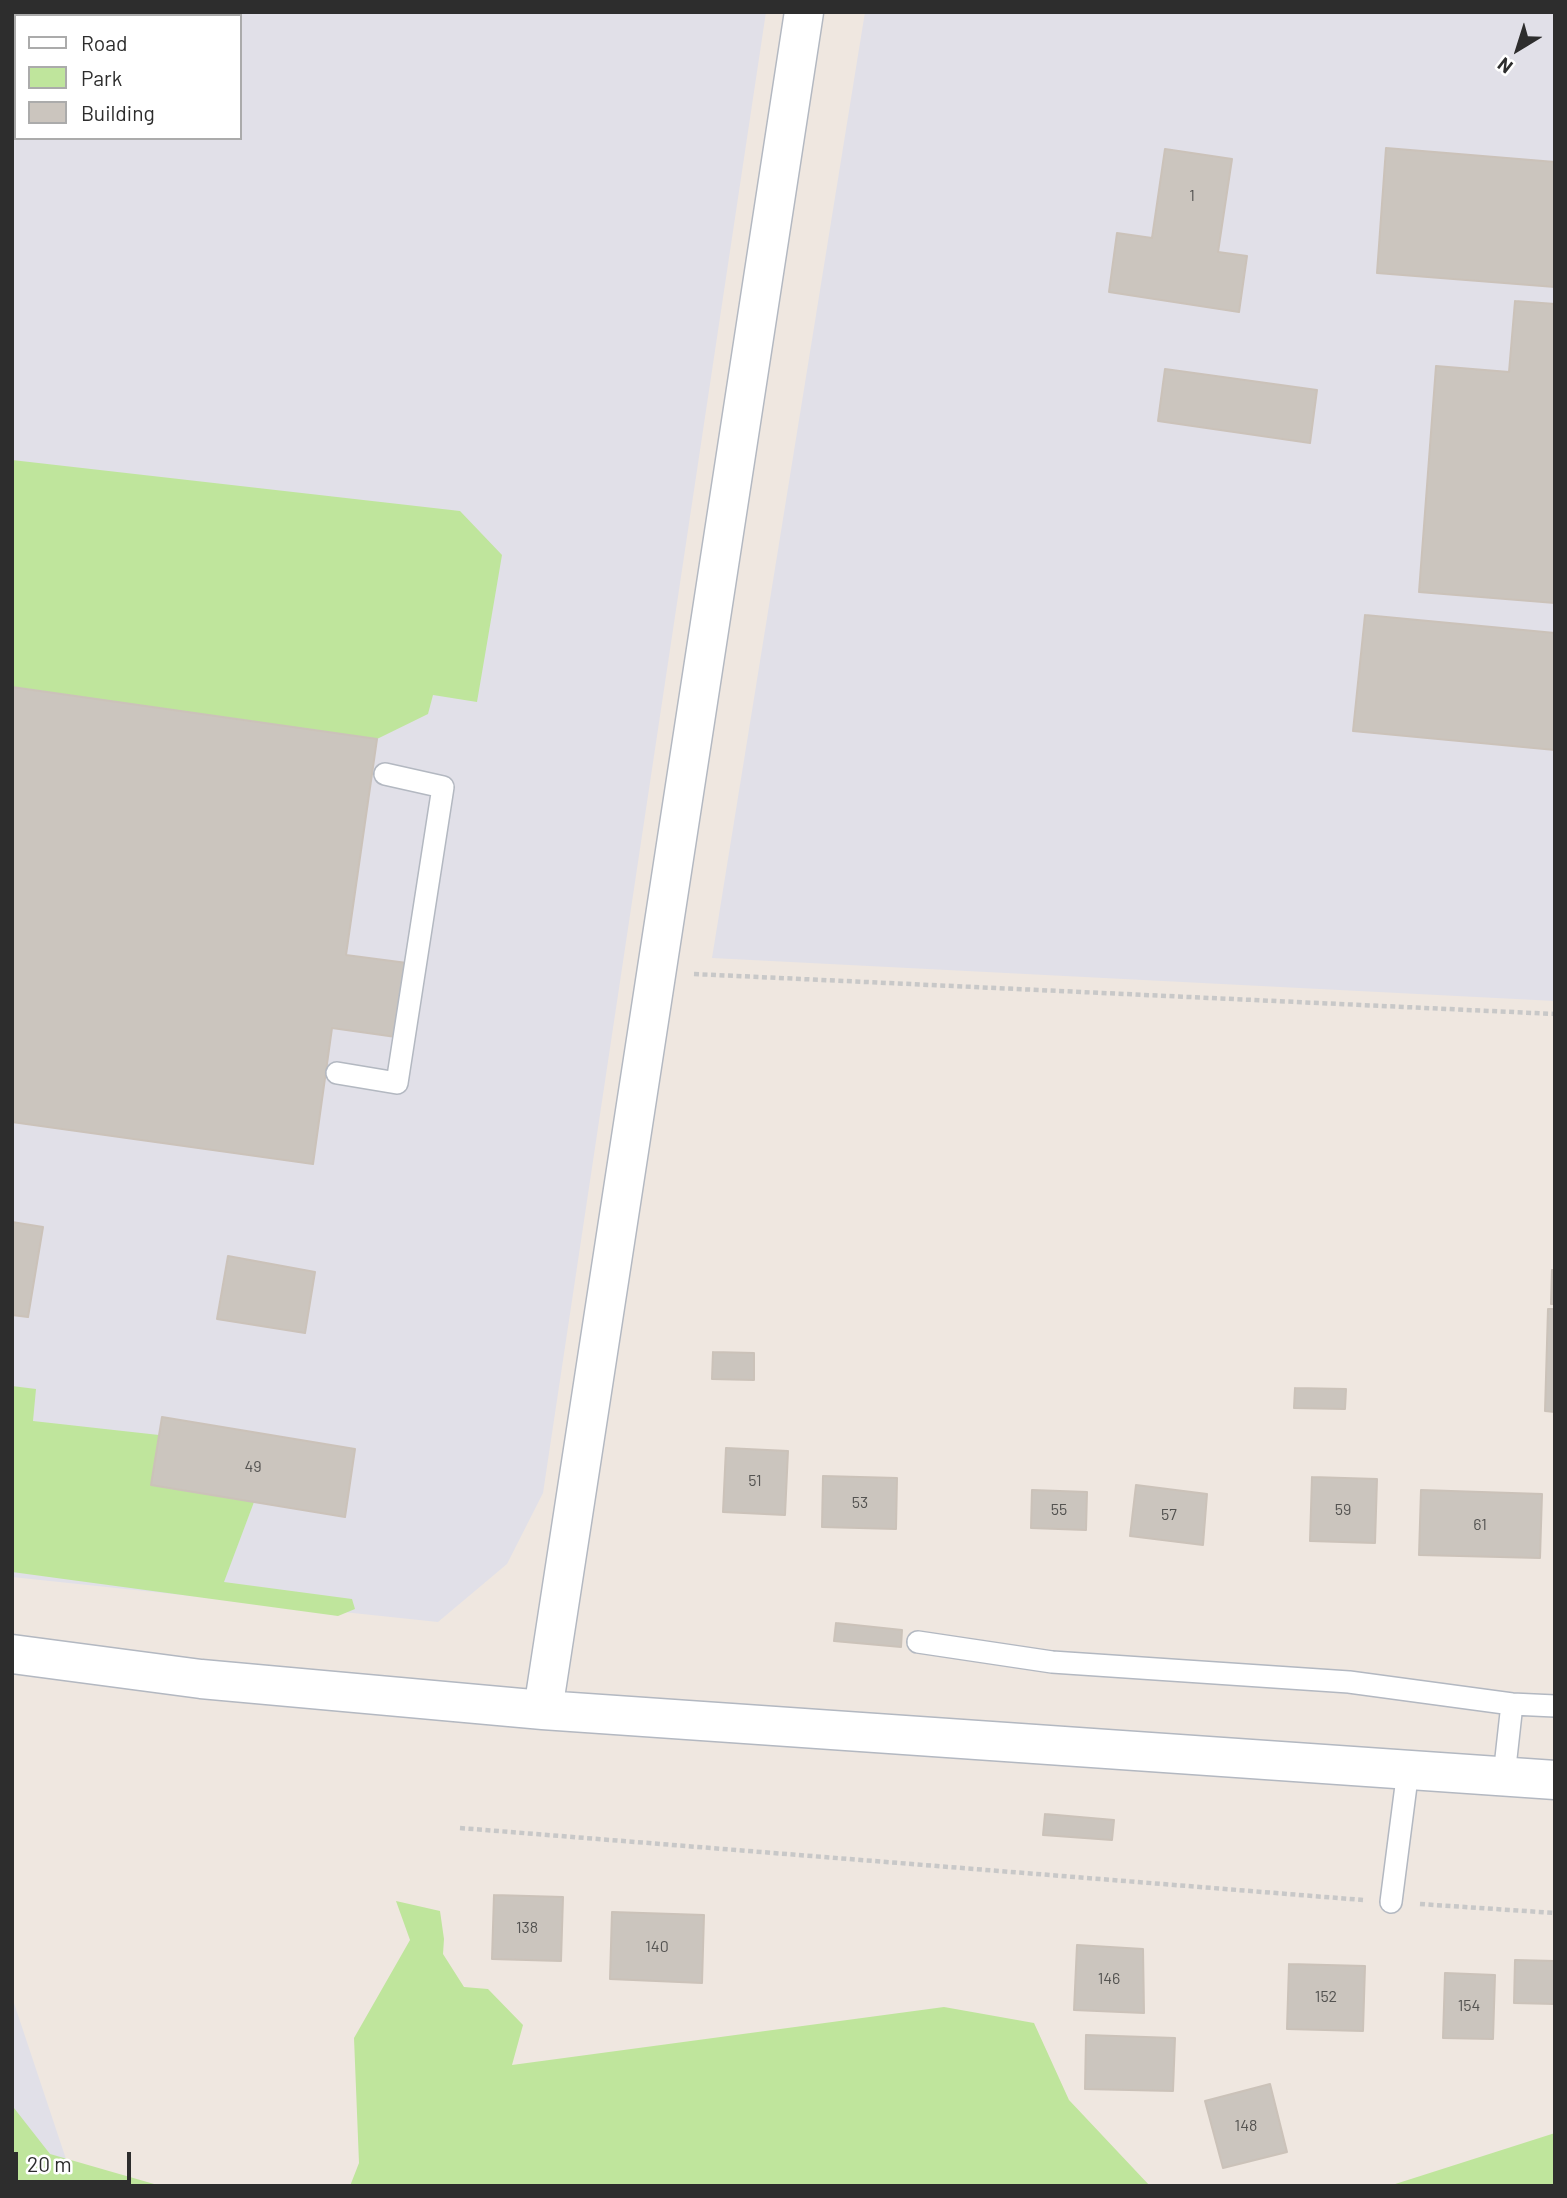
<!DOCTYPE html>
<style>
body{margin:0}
#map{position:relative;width:1567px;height:2198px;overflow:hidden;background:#efe7e0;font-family:Barlow,sans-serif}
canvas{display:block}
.frame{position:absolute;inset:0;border:14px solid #2d2d2d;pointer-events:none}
.legend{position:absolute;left:14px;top:14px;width:228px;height:126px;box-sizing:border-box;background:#fff;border:2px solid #ababab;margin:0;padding:9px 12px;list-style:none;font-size:21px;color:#2d2d2d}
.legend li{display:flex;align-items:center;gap:14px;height:35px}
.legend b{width:35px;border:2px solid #ababab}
.north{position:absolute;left:1483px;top:14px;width:70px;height:70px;-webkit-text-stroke:5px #fff;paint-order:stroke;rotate:218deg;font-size:19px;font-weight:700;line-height:28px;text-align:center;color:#2d2d2d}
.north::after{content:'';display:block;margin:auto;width:24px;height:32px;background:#2d2d2d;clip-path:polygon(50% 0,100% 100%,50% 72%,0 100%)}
.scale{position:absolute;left:14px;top:2152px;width:117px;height:32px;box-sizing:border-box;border:4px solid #2d2d2d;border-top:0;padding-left:9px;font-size:21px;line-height:24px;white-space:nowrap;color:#2d2d2d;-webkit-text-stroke:5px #fff;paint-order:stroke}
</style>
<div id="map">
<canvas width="1567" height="2198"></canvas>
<div class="frame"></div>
<ul class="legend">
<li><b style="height:9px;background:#fff"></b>Road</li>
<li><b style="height:19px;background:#bfe59c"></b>Park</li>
<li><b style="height:19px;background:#cbc5be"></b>Building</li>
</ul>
<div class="north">N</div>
<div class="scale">20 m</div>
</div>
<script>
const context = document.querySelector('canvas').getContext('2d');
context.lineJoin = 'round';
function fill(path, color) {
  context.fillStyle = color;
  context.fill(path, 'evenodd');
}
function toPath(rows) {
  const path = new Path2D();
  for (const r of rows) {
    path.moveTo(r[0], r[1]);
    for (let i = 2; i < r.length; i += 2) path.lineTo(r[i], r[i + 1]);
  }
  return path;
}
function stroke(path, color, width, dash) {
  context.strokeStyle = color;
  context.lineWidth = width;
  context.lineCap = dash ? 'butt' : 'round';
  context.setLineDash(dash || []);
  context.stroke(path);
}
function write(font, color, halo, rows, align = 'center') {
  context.font = font + ' Barlow,sans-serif';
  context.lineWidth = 7;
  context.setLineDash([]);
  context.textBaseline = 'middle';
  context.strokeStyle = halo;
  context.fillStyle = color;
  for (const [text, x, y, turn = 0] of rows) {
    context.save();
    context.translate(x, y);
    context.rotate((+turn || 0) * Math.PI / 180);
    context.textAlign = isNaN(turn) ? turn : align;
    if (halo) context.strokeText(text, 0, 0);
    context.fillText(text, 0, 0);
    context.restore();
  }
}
fill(toPath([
 [12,12,766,12,543,1493,507,1564,438,1622,12,1577],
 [16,16,240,16,240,138,16,138],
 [865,12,1555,12,1555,1001,712,958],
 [12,1997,75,2186,12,2186]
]), '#e1e0e8');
fill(toPath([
 [12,460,460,511,502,555,477,702,433,695,428,714,377,739,12,687],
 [12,1386,36,1389,33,1421,159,1435,151,1485,254,1502,224,1582,352,1599,355,1609,338,1616,12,1572],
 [396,1901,440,1911,444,1939,443,1954,464,1987,488,1989,523,2025,512,2065,944,2007,1034,2023,1069,2100,1150,2186,350,2186,359,2163,354,2038,410,1940],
 [14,2108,50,2154,161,2186,12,2186,12,2112],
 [1555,2133,1555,2186,1389,2186]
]), '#bfe59c');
const building = toPath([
 [1386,148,1555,162,1555,287,1377,273,1386,148],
 [1165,149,1232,159,1218,252,1247,256,1239,312,1109,292,1117,233,1152,238,1165,149],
 [1515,301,1555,304,1555,603,1419,592,1436,366,1509,372,1515,301],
 [1165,369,1317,390,1310,443,1158,421,1165,369],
 [1365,615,1555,633,1555,750,1353,731,1365,615],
 [12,687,377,739,346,955,407,963,396,1037,332,1028,313,1164,12,1122,12,687],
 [12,1222,43,1227,28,1317,12,1315,12,1222],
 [228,1256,315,1272,305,1333,217,1319,228,1256],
 [1552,1270,1555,1270,1555,1304,1551,1304,1552,1270],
 [1548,1309,1555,1309,1555,1412,1545,1411,1548,1309],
 [713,1352,754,1353,754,1380,712,1379,713,1352],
 [1295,1388,1346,1389,1345,1409,1294,1408,1295,1388],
 [162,1417,355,1449,345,1517,151,1485,162,1417],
 [726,1448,788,1451,785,1515,723,1512,726,1448],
 [823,1476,897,1478,896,1529,822,1527,823,1476],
 [1312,1477,1377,1479,1375,1543,1310,1541,1312,1477],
 [1136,1485,1207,1494,1203,1545,1130,1536,1136,1485],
 [1032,1490,1087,1492,1086,1530,1031,1528,1032,1490],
 [1421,1490,1542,1494,1540,1558,1419,1555,1421,1490],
 [836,1623,902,1630,901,1647,834,1641,836,1623],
 [1045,1814,1114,1820,1112,1840,1043,1835,1045,1814],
 [494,1895,563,1897,561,1961,492,1959,494,1895],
 [612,1912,704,1915,702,1983,610,1979,612,1912],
 [1077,1945,1143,1949,1144,2013,1074,2010,1077,1945],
 [1515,1960,1555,1961,1555,2004,1514,2003,1515,1960],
 [1289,1964,1365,1966,1363,2031,1287,2029,1289,1964],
 [1445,1973,1495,1975,1493,2039,1443,2038,1445,1973],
 [1086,2035,1175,2038,1173,2091,1085,2089,1086,2035],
 [1270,2084,1287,2152,1223,2168,1205,2101,1270,2084]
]);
fill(building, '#cbc5be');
stroke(building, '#cbc2b9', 2);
const service = toPath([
 [337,1073,397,1083,443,787,385,774],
 [918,1642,1052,1662,1349,1682,1512,1704,1555,1706],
 [1504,1776,1512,1704],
 [1391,1902,1408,1770]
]);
const tertiary = toPath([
 [12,1654,201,1679,543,1710,1555,1780],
 [543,1710,804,12]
]);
stroke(service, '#b3b8c1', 24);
stroke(tertiary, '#b3b8c1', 41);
stroke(toPath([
 [694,974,1555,1014],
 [460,1828,1363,1900],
 [1420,1904,1555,1913]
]), '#c8c8c8', 4.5, [5, 3.5]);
stroke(service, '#fff', 21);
stroke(tertiary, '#fff', 38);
write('16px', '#545351', null, [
 ["1",1192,196],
 ["49",253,1467],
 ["51",755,1481],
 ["53",860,1503],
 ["55",1059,1510],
 ["59",1343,1510],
 ["57",1169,1515],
 ["61",1480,1525],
 ["138",527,1928],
 ["140",657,1947],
 ["146",1109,1979],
 ["152",1326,1997],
 ["154",1469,2006],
 ["148",1246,2126]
]);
</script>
